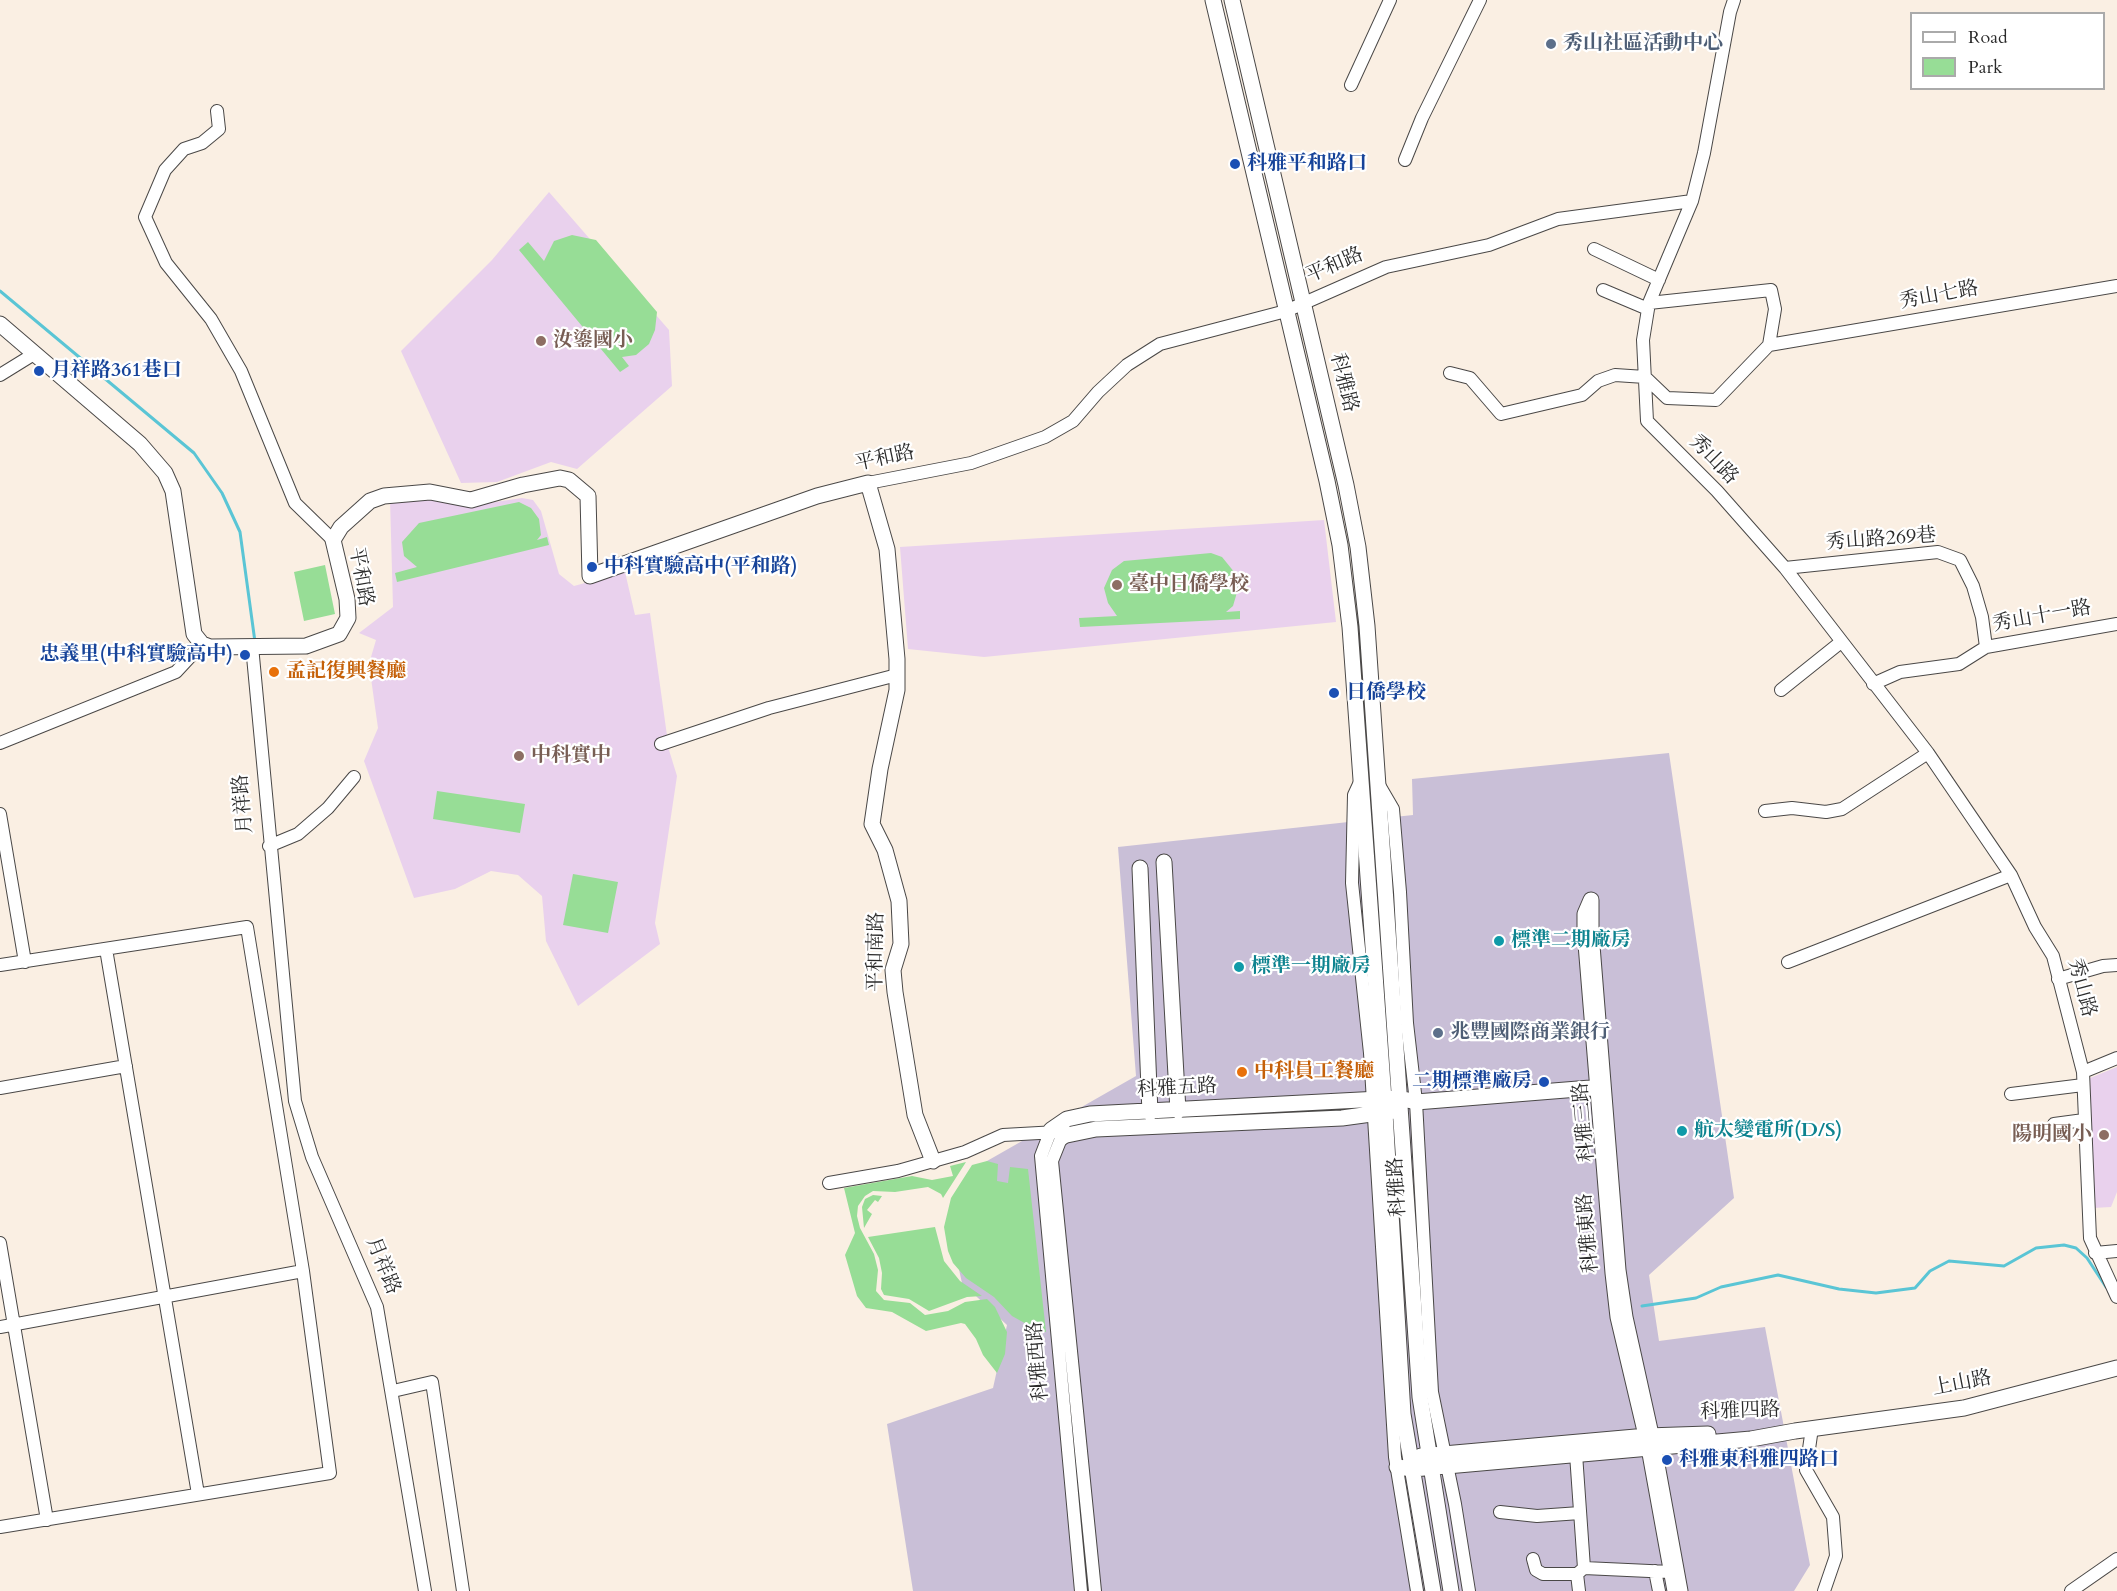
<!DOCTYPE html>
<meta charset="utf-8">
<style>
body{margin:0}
#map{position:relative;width:2117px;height:1591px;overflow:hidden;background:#faefe3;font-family:Cardo,serif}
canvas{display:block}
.legend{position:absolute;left:1910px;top:12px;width:195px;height:78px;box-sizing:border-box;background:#fff;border:2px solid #aaa;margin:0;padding:8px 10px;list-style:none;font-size:18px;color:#2b2b2b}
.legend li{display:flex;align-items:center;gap:12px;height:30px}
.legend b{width:30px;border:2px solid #aaa}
</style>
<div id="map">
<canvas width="2117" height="1591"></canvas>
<ul class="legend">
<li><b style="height:8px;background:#fff"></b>Road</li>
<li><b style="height:16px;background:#97dd96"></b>Park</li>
</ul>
</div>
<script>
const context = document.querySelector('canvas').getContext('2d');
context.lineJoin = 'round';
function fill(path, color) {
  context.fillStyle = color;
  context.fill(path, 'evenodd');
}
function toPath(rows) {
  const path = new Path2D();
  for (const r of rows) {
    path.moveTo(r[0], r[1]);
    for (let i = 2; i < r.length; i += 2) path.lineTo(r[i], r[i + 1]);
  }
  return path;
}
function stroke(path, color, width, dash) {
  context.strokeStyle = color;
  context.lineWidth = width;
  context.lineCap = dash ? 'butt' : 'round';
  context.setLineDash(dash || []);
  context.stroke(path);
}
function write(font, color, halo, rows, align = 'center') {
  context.font = font + ' Cardo,"Noto Serif TC",serif';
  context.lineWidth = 4.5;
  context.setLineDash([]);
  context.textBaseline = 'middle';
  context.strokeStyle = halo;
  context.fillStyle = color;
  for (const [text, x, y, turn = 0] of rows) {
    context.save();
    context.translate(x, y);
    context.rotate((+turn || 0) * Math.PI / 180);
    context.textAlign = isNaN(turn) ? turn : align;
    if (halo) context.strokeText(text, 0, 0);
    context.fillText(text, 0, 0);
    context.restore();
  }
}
fill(toPath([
 [549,192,669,330,672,386,577,469,551,462,497,482,461,483,401,351,492,260],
 [412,496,475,505,522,498,533,500,541,511,559,574,574,586,625,572,635,615,650,613,669,750,677,776,655,923,660,944,578,1006,546,941,542,896,518,875,491,871,455,889,414,898,364,761,378,728,369,664,376,640,359,633,393,607,390,499],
 [1324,520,1336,622,984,657,908,649,900,547],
 [2117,1067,2117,1192,2111,1207,2093,1208,2090,1078]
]), '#e9d1ed');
fill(toPath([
 [1669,753,1734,1198,1649,1275,1659,1341,1765,1327,1810,1565,1794,1591,913,1591,887,1424,993,1388,1007,1325,962,1283,950,1229,987,1161,1136,1076,1118,847,1413,815,1412,779]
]), '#c9bfd7');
fill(toPath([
 [572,235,596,240,657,312,655,330,649,344,636,355,622,357,629,366,620,372,519,250,528,242,544,261,554,241],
 [519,502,531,508,539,519,541,535,537,540,547,537,549,545,397,582,395,573,417,567,404,556,402,542,419,523],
 [1211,553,1222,557,1235,573,1238,589,1233,606,1226,612,1240,611,1240,619,1080,627,1079,618,1117,616,1108,603,1104,588,1112,570,1124,561],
 [325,565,335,614,304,621,294,572],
 [437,791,525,804,520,833,433,819],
 [573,874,618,882,608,933,563,925],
 [987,1161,998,1164,997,1181,1008,1183,1010,1167,1028,1169,1046,1332,1039,1331,1012,1316,994,1297,966,1278,953,1263,948,1251,944,1227,951,1198,972,1165],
 [966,1162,943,1198,941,1194,928,1187,895,1192,873,1191,865,1196,858,1206,857,1216,860,1228,874,1254,878,1270,876,1291,884,1300,910,1303,925,1315,948,1311,965,1302,987,1299,995,1307,1007,1332,1005,1354,997,1373,983,1355,976,1339,965,1324,961,1323,926,1331,892,1312,866,1308,857,1296,845,1255,855,1233,844,1188,912,1176,932,1180,953,1176,950,1166],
 [873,1195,882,1196,878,1202,875,1200,867,1210,872,1214,864,1228,862,1207,865,1199],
 [935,1227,944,1261,960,1281,982,1296,967,1297,929,1311,909,1299,884,1295,881,1289,882,1273,879,1258,868,1237]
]), '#97dd96');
stroke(toPath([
 [0,291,194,453,222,493,240,532,255,642],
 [1642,1306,1696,1298,1721,1287,1778,1275,1839,1289,1876,1293,1915,1288,1930,1271,1949,1261,2004,1266,2036,1248,2064,1245,2076,1248,2087,1258,2106,1287]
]), '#5ac5d5', 3);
const minor = toPath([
 [1734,0,1730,12,1704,153,1692,201,1649,303,1643,340,1647,421,1717,491,1785,568,1928,753,2011,875,2035,927,2053,956,2083,1072,2090,1238,2117,1297],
 [1351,85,1390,0],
 [217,111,219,129,202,143,184,149,165,170,145,217,166,263,211,319,241,371,295,503,333,540],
 [1405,160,1422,118,1480,0],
 [1594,249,1659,280],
 [1603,290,1648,309],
 [1649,303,1771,290,1775,309,1769,345,2117,286],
 [1450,373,1470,378,1501,414,1582,395,1598,381,1615,375,1645,377,1667,398,1716,400,1769,345],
 [0,375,34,354],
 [868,483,971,463,1045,437,1073,421,1098,392,1127,365,1160,344,1286,311,1386,267,1489,245,1558,219,1692,201],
 [1785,568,1938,552,1960,560,1973,586,1982,617,1986,647],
 [252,646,295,1101,312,1157,377,1307,425,1591],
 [1873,684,1900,672,1959,664,1986,647,2117,624],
 [1781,690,1841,642],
 [0,743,176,672,202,644],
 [661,744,769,708,897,675],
 [1361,780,1354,795,1352,883,1370,1053,1395,1457,1417,1591],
 [1379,785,1393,809,1400,892,1407,1023,1416,1102,1432,1392,1455,1504,1469,1591],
 [1765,811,1792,808,1826,812,1842,809,1928,753],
 [0,814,25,962],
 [269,846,298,834,328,808,354,777],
 [106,949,198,1494],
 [1788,962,2011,875],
 [0,965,247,927,303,1271,330,1473,0,1527],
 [2058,979,2103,966,2117,965],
 [2083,1072,2117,1058],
 [0,1088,126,1066],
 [2011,1094,2083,1085],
 [2054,1124,2084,1120],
 [1051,1130,1041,1156,1081,1591],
 [1067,1135,1060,1141,1052,1161,1095,1591],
 [829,1183,898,1171,965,1152,1003,1135,1057,1132],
 [0,1243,47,1520],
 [2095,1253,2117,1251],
 [0,1327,303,1271],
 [393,1391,432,1382,463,1591],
 [1812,1428,1806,1470,1833,1517,1836,1556,1824,1591],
 [1576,1454,1584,1568,1577,1574,1579,1591],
 [1500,1512,1537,1516,1580,1513],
 [1533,1559,1536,1570,1543,1574,1577,1574],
 [1584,1568,1671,1572],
 [1655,1571,1659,1591],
 [2071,1591,2117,1559]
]);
const tertiary = toPath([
 [1213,0,1327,481,1340,545,1350,627,1385,1113,1403,1414,1433,1591],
 [1232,0,1346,485,1358,547,1367,626,1420,1397,1451,1591],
 [0,324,140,444,165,473,173,491,194,634,202,644,210,647,306,646,339,634,348,618,347,599,333,540,341,527,370,501,384,496,430,492,471,500,523,485,560,478,569,480,588,496,590,576,817,496,868,483,887,549,897,659,897,690,880,769,872,824,885,850,899,901,901,944,893,970,895,992,915,1115,933,1161],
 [1164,862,1178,1111],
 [1140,868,1150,1113],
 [1051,1130,1067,1119,1090,1114,1399,1098,1416,1102,1603,1087],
 [1067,1135,1096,1129,1342,1118,1393,1111],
 [1421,1456,1647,1436,1708,1434],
 [1397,1467,1413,1469,1751,1439,1795,1431,1964,1408,2117,1368],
 [1675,1591,1649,1448,1618,1317,1613,1273,1585,932,1585,914,1591,900,1591,933,1618,1270,1625,1317,1654,1448,1680,1591]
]);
stroke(minor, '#4a4847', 14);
stroke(tertiary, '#4a4847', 17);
stroke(minor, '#fff', 12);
stroke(tertiary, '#fff', 15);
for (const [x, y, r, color] of [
 [1551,44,6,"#5c6f8a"],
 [1235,164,6,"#1a4fb4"],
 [541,341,6,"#8d6e63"],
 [39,371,6,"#1a4fb4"],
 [592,567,6,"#1a4fb4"],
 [1117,585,6,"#8d6e63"],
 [245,655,6,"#1a4fb4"],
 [274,672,6,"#e8710a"],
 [1334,693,6,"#1a4fb4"],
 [519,756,6,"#8d6e63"],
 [1499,941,6,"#0f9aa8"],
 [1239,967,6,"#0f9aa8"],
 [1438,1033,6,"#5c6f8a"],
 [1242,1072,6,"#e8710a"],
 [1544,1082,6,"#1a4fb4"],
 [1682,1131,6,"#0f9aa8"],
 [2104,1135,6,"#8d6e63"],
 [1667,1460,6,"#1a4fb4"]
]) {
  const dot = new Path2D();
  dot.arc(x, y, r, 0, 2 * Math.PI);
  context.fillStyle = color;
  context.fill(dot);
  stroke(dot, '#fff', 2);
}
write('bold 20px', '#4e5e75', '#fff', [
 ["秀山社區活動中心",1563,44],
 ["兆豐國際商業銀行",1450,1033]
], 'left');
write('bold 20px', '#164399', '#fff', [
 ["科雅平和路口",1247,164],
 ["月祥路361巷口",51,371],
 ["中科實驗高中(平和路)",604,567],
 ["忠義里(中科實驗高中)",233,655,"right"],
 ["日僑學校",1346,693],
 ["二期標準廠房",1532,1082,"right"],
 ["科雅東科雅四路口",1679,1460]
], 'left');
write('20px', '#2b2b2b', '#fff', [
 ["平和路",1335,266,-23],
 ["秀山七路",1939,296,-10],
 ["科雅路",1343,383,76],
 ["平和路",885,459,-12],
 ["秀山路",1713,460,46],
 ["秀山路269巷",1881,540,-4],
 ["平和路",360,577,80],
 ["秀山十一路",2042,617,-10],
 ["月祥路",244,804,-95],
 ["平和南路",877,952,-89],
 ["秀山路",2081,988,75],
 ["科雅五路",1177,1089,-3],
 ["科雅三路",1585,1122,-95],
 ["科雅路",1398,1187,-93],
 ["科雅東路",1589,1233,-95],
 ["月祥路",382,1266,68],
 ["科雅西路",1039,1361,-95],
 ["上山路",1962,1384,-11],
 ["科雅四路",1740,1412,-2]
]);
write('bold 20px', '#785e54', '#fff', [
 ["汝鎏國小",553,341],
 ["臺中日僑學校",1129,585],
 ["中科實中",531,756],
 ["陽明國小",2092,1135,"right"]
], 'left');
write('bold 20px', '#c56008', '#fff', [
 ["孟記復興餐廳",286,672],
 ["中科員工餐廳",1254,1072]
], 'left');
write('bold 20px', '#0d838f', '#fff', [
 ["標準二期廠房",1511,941],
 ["標準一期廠房",1251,967],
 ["航太變電所(D/S)",1694,1131]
], 'left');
</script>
